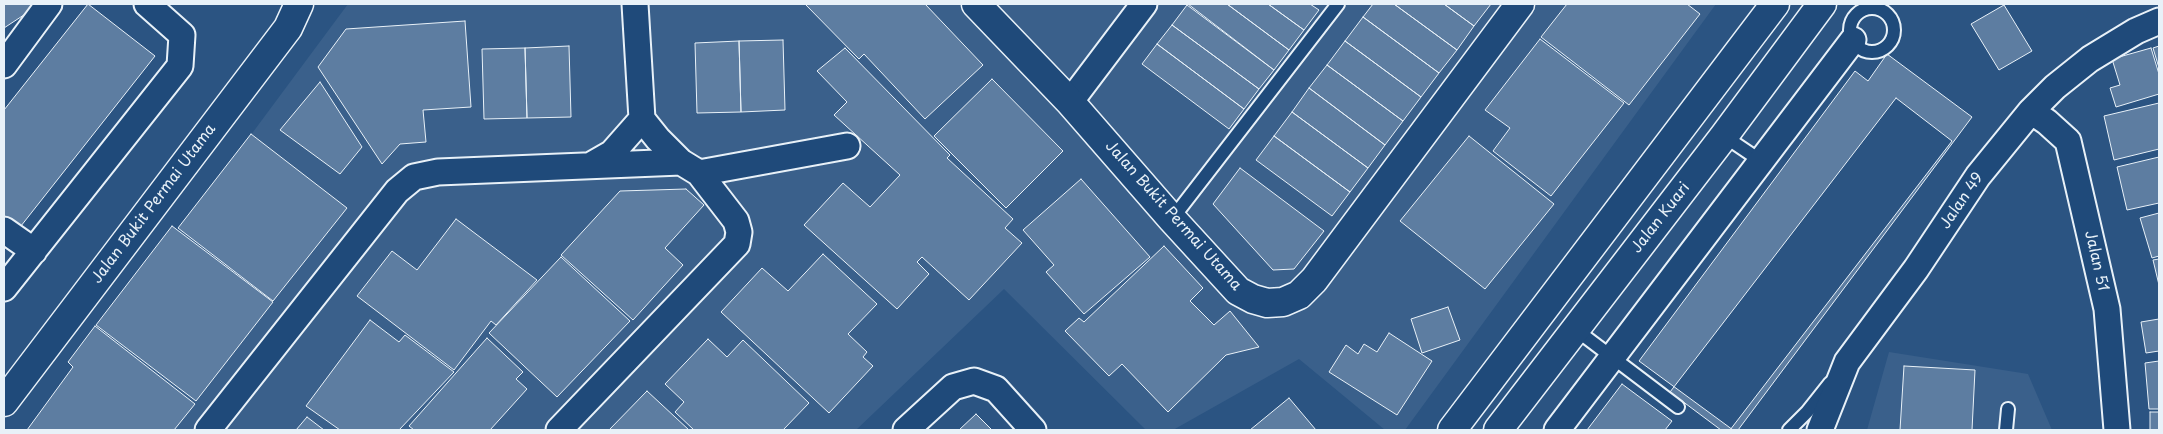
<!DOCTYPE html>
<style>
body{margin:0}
#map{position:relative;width:2163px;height:434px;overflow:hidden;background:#2b5482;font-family:"Playpen Sans",sans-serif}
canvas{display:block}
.frame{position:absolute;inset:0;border:5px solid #e8f1f8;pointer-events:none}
</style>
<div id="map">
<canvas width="2163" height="434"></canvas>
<div class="frame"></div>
</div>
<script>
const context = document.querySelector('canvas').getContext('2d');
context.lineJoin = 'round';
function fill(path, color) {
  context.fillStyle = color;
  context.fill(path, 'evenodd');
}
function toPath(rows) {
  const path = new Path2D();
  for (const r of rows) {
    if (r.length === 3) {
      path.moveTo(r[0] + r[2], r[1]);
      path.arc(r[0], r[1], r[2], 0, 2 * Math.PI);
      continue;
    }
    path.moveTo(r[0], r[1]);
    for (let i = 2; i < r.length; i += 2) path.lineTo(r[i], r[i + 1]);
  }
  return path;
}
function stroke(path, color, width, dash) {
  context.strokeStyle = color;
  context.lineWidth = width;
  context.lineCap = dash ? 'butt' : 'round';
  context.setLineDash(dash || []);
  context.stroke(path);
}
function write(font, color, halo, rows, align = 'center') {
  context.font = font + ' "Playpen Sans",sans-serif';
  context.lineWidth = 5;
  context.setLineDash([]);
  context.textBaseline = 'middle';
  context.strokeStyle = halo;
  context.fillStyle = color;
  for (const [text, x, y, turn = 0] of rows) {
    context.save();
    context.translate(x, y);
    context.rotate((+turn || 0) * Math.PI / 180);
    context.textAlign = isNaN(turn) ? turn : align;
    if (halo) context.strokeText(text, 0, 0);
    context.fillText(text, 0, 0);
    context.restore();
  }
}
fill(toPath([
 [348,4,1716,4,1405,430,1385,430,1299,359,1173,430,1146,430,1004,289,856,430,32,430],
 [1889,352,2028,374,2052,430,1867,430]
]), '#3a608b');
const building = toPath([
 [4,4,34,4,36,7,4,28,4,4],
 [88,4,155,56,17,231,4,221,4,110,88,4],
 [805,4,925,4,983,65,925,119,864,54,859,59,805,4],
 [1188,4,1227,4,1289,50,1274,70,1188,4],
 [1227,4,1268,4,1304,30,1289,50,1227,4],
 [1268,4,1310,4,1319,10,1304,30,1268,4],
 [1373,4,1394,4,1457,50,1439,73,1363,17,1373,4],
 [1394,4,1444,4,1474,26,1457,50,1394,4],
 [1444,4,1491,4,1474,26,1444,4],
 [1567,4,1687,4,1700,14,1629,105,1541,37,1567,4],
 [1187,5,1274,70,1259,89,1172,25,1187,5],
 [2004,5,2032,51,1999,70,1971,24,2004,5],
 [1363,17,1439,73,1421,97,1345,41,1363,17],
 [465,21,471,107,423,110,426,142,400,144,382,164,318,67,346,29,465,21],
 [1172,25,1259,89,1244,109,1157,44,1172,25],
 [1540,39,1624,103,1551,196,1493,151,1510,128,1485,110,1540,39],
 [783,40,785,110,741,112,739,41,783,40],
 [739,41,741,112,697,113,695,43,739,41],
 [1345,41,1421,97,1403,121,1327,65,1345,41],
 [1157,44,1244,109,1229,129,1142,64,1157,44],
 [569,46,571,117,527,118,525,48,569,46],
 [2159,46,2159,68,2153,48,2159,46],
 [525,48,527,118,484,119,482,49,525,48],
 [845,48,950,155,947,158,1013,219,1005,228,1022,243,969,300,922,257,917,262,929,274,897,309,804,225,843,183,870,207,900,175,834,115,847,102,817,71,845,48],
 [2151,48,2159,74,2159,94,2116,107,2110,88,2120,85,2112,59,2151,48],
 [1887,54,1972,117,1738,430,1733,430,1639,361,1855,71,1868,81,1887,54],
 [1327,65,1403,121,1385,145,1309,88,1327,65],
 [992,79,1063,151,1006,208,934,136,992,79],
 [320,82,362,147,340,174,280,130,320,82],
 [1309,88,1385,145,1368,168,1292,112,1309,88],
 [1896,98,1952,141,1730,430,1721,430,1670,392,1896,98],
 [2159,103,2159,149,2114,160,2104,116,2159,103],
 [1292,112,1368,168,1350,192,1274,136,1292,112],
 [251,134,347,208,273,301,178,228,251,134],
 [1274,136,1350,192,1332,216,1256,160,1274,136],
 [1469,136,1554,204,1485,289,1400,221,1469,136],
 [2159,157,2159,203,2127,210,2117,167,2159,157],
 [1240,168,1324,231,1294,269,1273,270,1213,204,1240,168],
 [1081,179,1150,257,1084,314,1046,272,1054,265,1023,230,1081,179],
 [686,189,704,205,665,248,683,265,633,320,561,255,620,191,686,189],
 [2159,213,2159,256,2152,258,2140,218,2159,213],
 [456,219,537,280,496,325,491,321,454,370,357,296,392,251,417,270,456,219],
 [172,226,273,302,196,401,96,325,172,226],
 [1164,246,1203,288,1190,301,1214,325,1230,311,1259,347,1226,355,1168,412,1122,364,1109,376,1065,331,1079,318,1084,322,1164,246],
 [823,254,877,304,848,334,867,352,863,357,873,366,829,413,721,312,762,268,788,291,823,254],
 [561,257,630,321,557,397,489,333,561,257],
 [2159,259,2159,285,2153,260,2159,259],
 [1448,307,1460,340,1422,353,1411,319,1448,307],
 [2159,319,2159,351,2146,353,2141,322,2159,319],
 [370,320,399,342,405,335,454,372,399,430,340,430,306,406,370,320],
 [95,326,195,404,174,430,27,430,73,367,68,362,95,326],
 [1389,333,1432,361,1397,415,1329,372,1346,345,1358,354,1364,344,1377,352,1389,333],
 [487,338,523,372,516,379,527,389,490,430,414,430,409,426,487,338],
 [708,339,727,357,743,340,809,403,783,430,694,430,675,412,684,402,665,384,708,339],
 [2159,361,2159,409,2149,409,2145,363,2159,361],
 [1904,366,1975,370,1972,430,1900,430,1904,366],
 [1622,384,1672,421,1665,430,1587,430,1622,384],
 [647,391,689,430,609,430,647,391],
 [1289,398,1316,430,1250,430,1289,398],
 [2150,412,2159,412,2159,430,2150,430,2150,412],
 [976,414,992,430,959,430,976,414],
 [307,417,324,430,296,430,307,417]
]);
fill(building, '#5d7da1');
stroke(building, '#e8f1f8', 1);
const service = toPath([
 [1872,30,22],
 [1724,136,1761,161],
 [1172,219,1338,4],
 [1575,329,1678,407],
 [1789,430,1807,412,1830,383],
 [2006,430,2008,409]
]);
const minor = toPath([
 [635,4,642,119],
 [4,65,49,4],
 [1070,102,1144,4],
 [2031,111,2047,122,2068,141,2107,309,2117,430],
 [642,119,658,139,681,162],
 [591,165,612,153,642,119],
 [699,173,847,146],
 [4,230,34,251],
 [4,288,180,66,182,35,147,4],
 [208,430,397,191,414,177,438,172,681,162,699,173,736,221,739,232,737,244,559,430],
 [906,430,953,387,974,381,996,389,1033,430],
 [1557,430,1853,40],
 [1820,430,1847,362,1916,269,1978,176,2031,111,2055,87,2090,59,2136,31,2159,21]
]);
const tertiary = toPath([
 [976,4,1070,102,1172,219,1238,291,1253,299,1267,303,1283,302,1299,295,1314,280,1520,4],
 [4,402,288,28,299,4],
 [1452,430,1775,4],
 [1498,430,1724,136,1822,4]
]);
stroke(service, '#e8f1f8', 16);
stroke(minor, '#e8f1f8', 29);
stroke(tertiary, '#e8f1f8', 31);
stroke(service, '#1f4a7a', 12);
stroke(minor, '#1f4a7a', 25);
stroke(tertiary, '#1f4a7a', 28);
write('15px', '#e8f1f8', '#1f4a7a', [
 ["Jalan 49",1962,201,-56],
 ["Jalan Bukit Permai Utama",154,204,-53],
 ["Jalan Bukit Permai Utama",1173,216,48],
 ["Jalan Kuari",1661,218,-52],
 ["Jalan 51",2096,261,77]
]);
</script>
